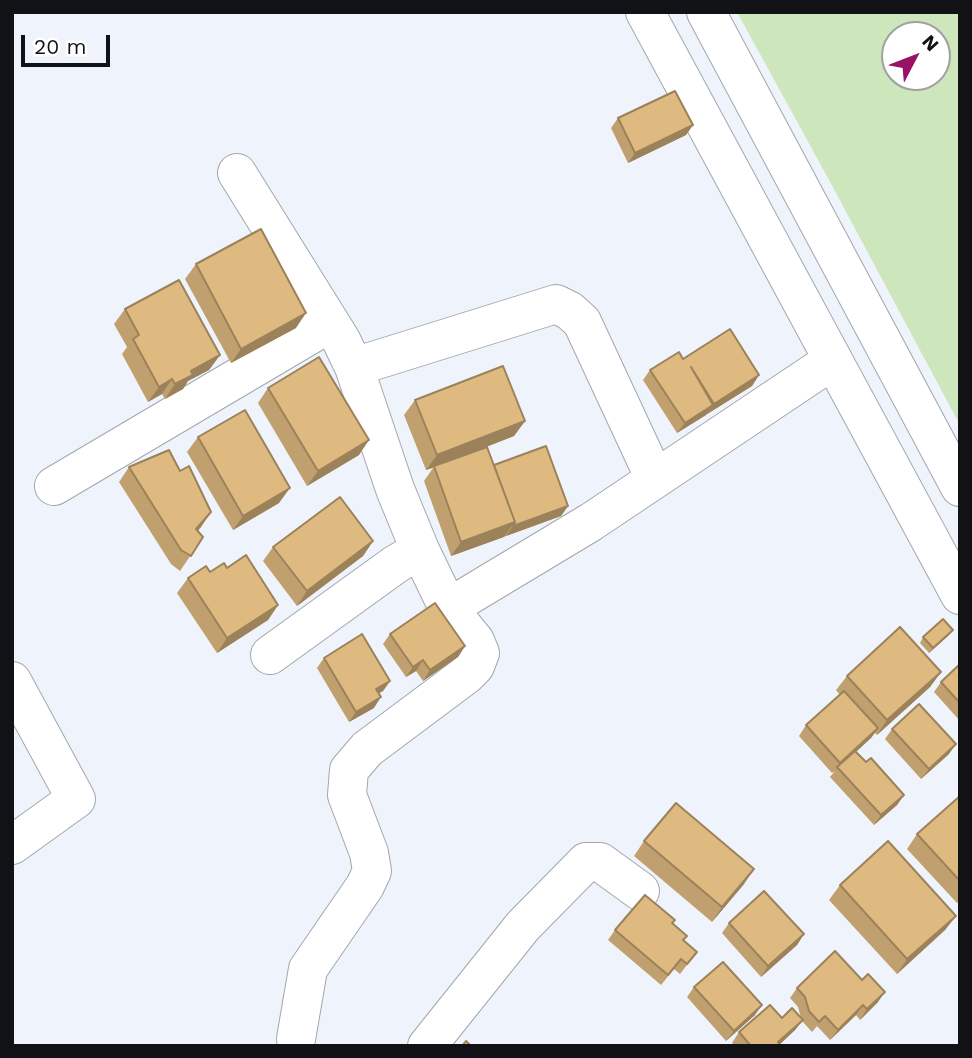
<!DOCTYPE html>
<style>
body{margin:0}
#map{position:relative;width:972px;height:1058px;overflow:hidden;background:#eff4fc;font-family:"Work Sans",sans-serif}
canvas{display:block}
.frame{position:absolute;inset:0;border:14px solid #101215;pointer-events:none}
.north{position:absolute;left:881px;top:21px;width:70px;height:70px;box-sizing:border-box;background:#fff;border:2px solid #9fa0a1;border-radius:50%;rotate:48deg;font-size:19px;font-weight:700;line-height:28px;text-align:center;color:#101215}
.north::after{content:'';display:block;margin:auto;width:24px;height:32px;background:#991267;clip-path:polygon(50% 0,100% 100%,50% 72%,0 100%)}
.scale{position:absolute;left:21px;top:35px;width:89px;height:32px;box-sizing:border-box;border:4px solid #101215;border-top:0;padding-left:9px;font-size:21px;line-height:24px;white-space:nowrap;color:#101215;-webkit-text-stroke:5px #fff;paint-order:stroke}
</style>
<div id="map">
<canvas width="972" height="1058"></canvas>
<div class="frame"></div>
<div class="north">N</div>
<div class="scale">20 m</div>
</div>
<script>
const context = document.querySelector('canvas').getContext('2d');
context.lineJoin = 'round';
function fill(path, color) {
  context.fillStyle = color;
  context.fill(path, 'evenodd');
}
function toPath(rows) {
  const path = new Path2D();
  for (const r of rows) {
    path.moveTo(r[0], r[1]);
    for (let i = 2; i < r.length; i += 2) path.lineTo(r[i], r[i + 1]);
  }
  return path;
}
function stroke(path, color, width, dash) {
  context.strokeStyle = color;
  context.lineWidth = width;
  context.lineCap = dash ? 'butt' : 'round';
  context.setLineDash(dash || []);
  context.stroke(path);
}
fill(toPath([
 [737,12,960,12,960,425,829,180],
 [895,35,937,35,937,77,895,77]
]), '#cde6bb');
const minor = toPath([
 [706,12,960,487],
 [237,173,341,340,354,367,556,304,570,311,582,322,655,479],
 [354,367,395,489,420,550],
 [54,486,330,323],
 [270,655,396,564,420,550,448,608,591,522,833,360],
 [12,681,76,799,12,845],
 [296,1039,308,969,365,886,372,871,369,853,347,795,349,770,367,749,466,675,475,666,480,653,475,641,448,608],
 [427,1046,523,926,586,862,600,862,640,891]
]);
const major = toPath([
 [645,12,960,595]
]);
stroke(minor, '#a2a7ad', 40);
stroke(major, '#a2a7ad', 40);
stroke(minor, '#fff', 38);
stroke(major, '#fff', 38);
fill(toPath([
 [618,118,693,125,686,135,628,163,611,128],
 [196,264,296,328,231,363,185,279],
 [125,309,220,355,209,370,188,381,183,389,165,399,162,394,148,402,122,354,127,347,114,324],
 [683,359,759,375,752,386,677,433,643,380,650,370],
 [268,388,359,455,307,486,258,403],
 [415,400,525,421,514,436,461,457,494,465,568,506,561,516,451,556,424,481,433,468,426,470,404,415],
 [198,437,279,503,233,530,187,452],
 [129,467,201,527,198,531,203,537,180,571,171,564,119,482],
 [373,541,363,556,297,606,263,561,273,547],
 [210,572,278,605,268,620,217,653,177,593,188,578],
 [390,634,465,646,458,657,423,681,416,671,406,677,383,644],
 [949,635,929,653,920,643,923,637],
 [324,658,390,681,383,691,378,693,374,708,349,722,317,668],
 [960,664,960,721,934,692,941,682],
 [941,672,930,687,877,735,875,733,871,738,856,752,866,762,904,795,897,805,874,825,830,777,835,771,832,773,799,736,806,725,840,695,836,690,847,676],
 [892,729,949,754,921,779,885,739],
 [960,796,960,900,957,903,907,849,917,834],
 [644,841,744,884,712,922,634,856],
 [840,885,956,916,945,930,897,974,829,900],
 [673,923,684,941,697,952,680,974,674,969,661,985,608,940,615,930],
 [729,923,804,934,797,945,761,977,722,933],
 [694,987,755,1015,726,1041,687,997],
 [797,988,878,1002,860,1020,856,1015,830,1040,817,1026,812,1032,802,1021,795,1030,780,1044,781,1046,735,1046,732,1043,739,1032,782,1018,801,1018,798,1007,790,998]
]), '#c0a06e');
fill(toPath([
 [693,125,686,135,628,163,635,153],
 [306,313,296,328,231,363,241,349],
 [220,355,209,370,188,381,183,389,165,399,175,384,191,371],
 [759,375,752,386,707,414,714,404],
 [172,379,162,394,148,402,159,387],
 [713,405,706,415,677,433,685,423],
 [525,421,514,436,426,470,437,455],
 [369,440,359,455,307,486,318,471],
 [290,488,279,503,233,530,243,516],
 [568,506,561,516,506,536,513,526],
 [211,512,201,527,185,543,196,529],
 [515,522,504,537,451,556,461,542],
 [373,541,363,556,297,606,307,591],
 [278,605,268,620,217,653,227,638],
 [953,630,949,635,929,653,933,648],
 [465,646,458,657,423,681,430,670],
 [423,660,416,671,406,677,413,667],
 [941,672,930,687,877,735,887,720],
 [390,681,383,691,369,699,376,689],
 [381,697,374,708,349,722,356,712],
 [878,728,871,738,838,768,837,767,832,773,840,763],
 [956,744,949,754,921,779,929,769],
 [904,795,897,805,874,825,881,815],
 [754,869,744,884,712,922,722,907],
 [956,916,945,930,897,974,907,959],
 [804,934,797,945,761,977,768,966],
 [885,992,878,1002,860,1020,867,1009],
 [762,1005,755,1015,726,1041,734,1031],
 [863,1005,856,1015,830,1040,838,1030],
 [803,1020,795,1030,778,1046,778,1042]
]), '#9c825a');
const building = toPath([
 [675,91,693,125,635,153,618,118,675,91],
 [261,229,306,313,241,349,196,264,261,229],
 [179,280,220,355,191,371,193,375,175,384,172,379,159,387,133,339,139,335,125,309,179,280],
 [730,329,759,375,714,404,691,367,713,405,685,423,650,370,679,352,683,359,730,329],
 [319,357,369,440,318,471,268,388,319,357],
 [503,366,525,421,437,455,415,400,503,366],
 [245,410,290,488,243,516,198,437,245,410],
 [546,446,568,506,513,526,515,522,494,465,546,446],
 [487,447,515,522,461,542,434,466,487,447],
 [169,450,180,471,189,466,211,512,196,529,203,537,191,556,181,550,129,467,169,450],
 [340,497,373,541,307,591,273,547,340,497],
 [246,555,278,605,227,638,188,578,206,566,210,572,224,563,227,568,246,555],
 [435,603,465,646,430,670,423,660,413,667,390,634,435,603],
 [943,619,953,630,933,648,923,637,943,619],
 [900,627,941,672,887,720,847,676,900,627],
 [362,634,390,681,376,689,381,697,356,712,324,658,362,634],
 [960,664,960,703,941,682,960,664],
 [844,691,878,728,840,763,806,725,844,691],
 [919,704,956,744,929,769,892,729,919,704],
 [855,751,866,762,871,758,904,795,881,815,837,767,855,751],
 [960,796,960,881,917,834,960,796],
 [676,803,754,869,722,907,644,841,676,803],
 [888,841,956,916,907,959,840,885,888,841],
 [764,891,804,934,768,966,729,923,764,891],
 [645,895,675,920,672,923,687,936,683,940,697,952,687,964,681,959,668,975,615,930,645,895],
 [835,951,862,980,868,974,885,992,867,1009,863,1005,838,1030,825,1016,819,1022,809,1011,805,997,797,988,835,951],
 [723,962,762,1005,734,1031,694,987,723,962],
 [770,1005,782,1018,792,1008,803,1020,778,1042,781,1046,751,1046,739,1032,770,1005],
 [466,1041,471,1046,462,1046,466,1041]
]);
fill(building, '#dfba80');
stroke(building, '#9c825a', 2);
</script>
